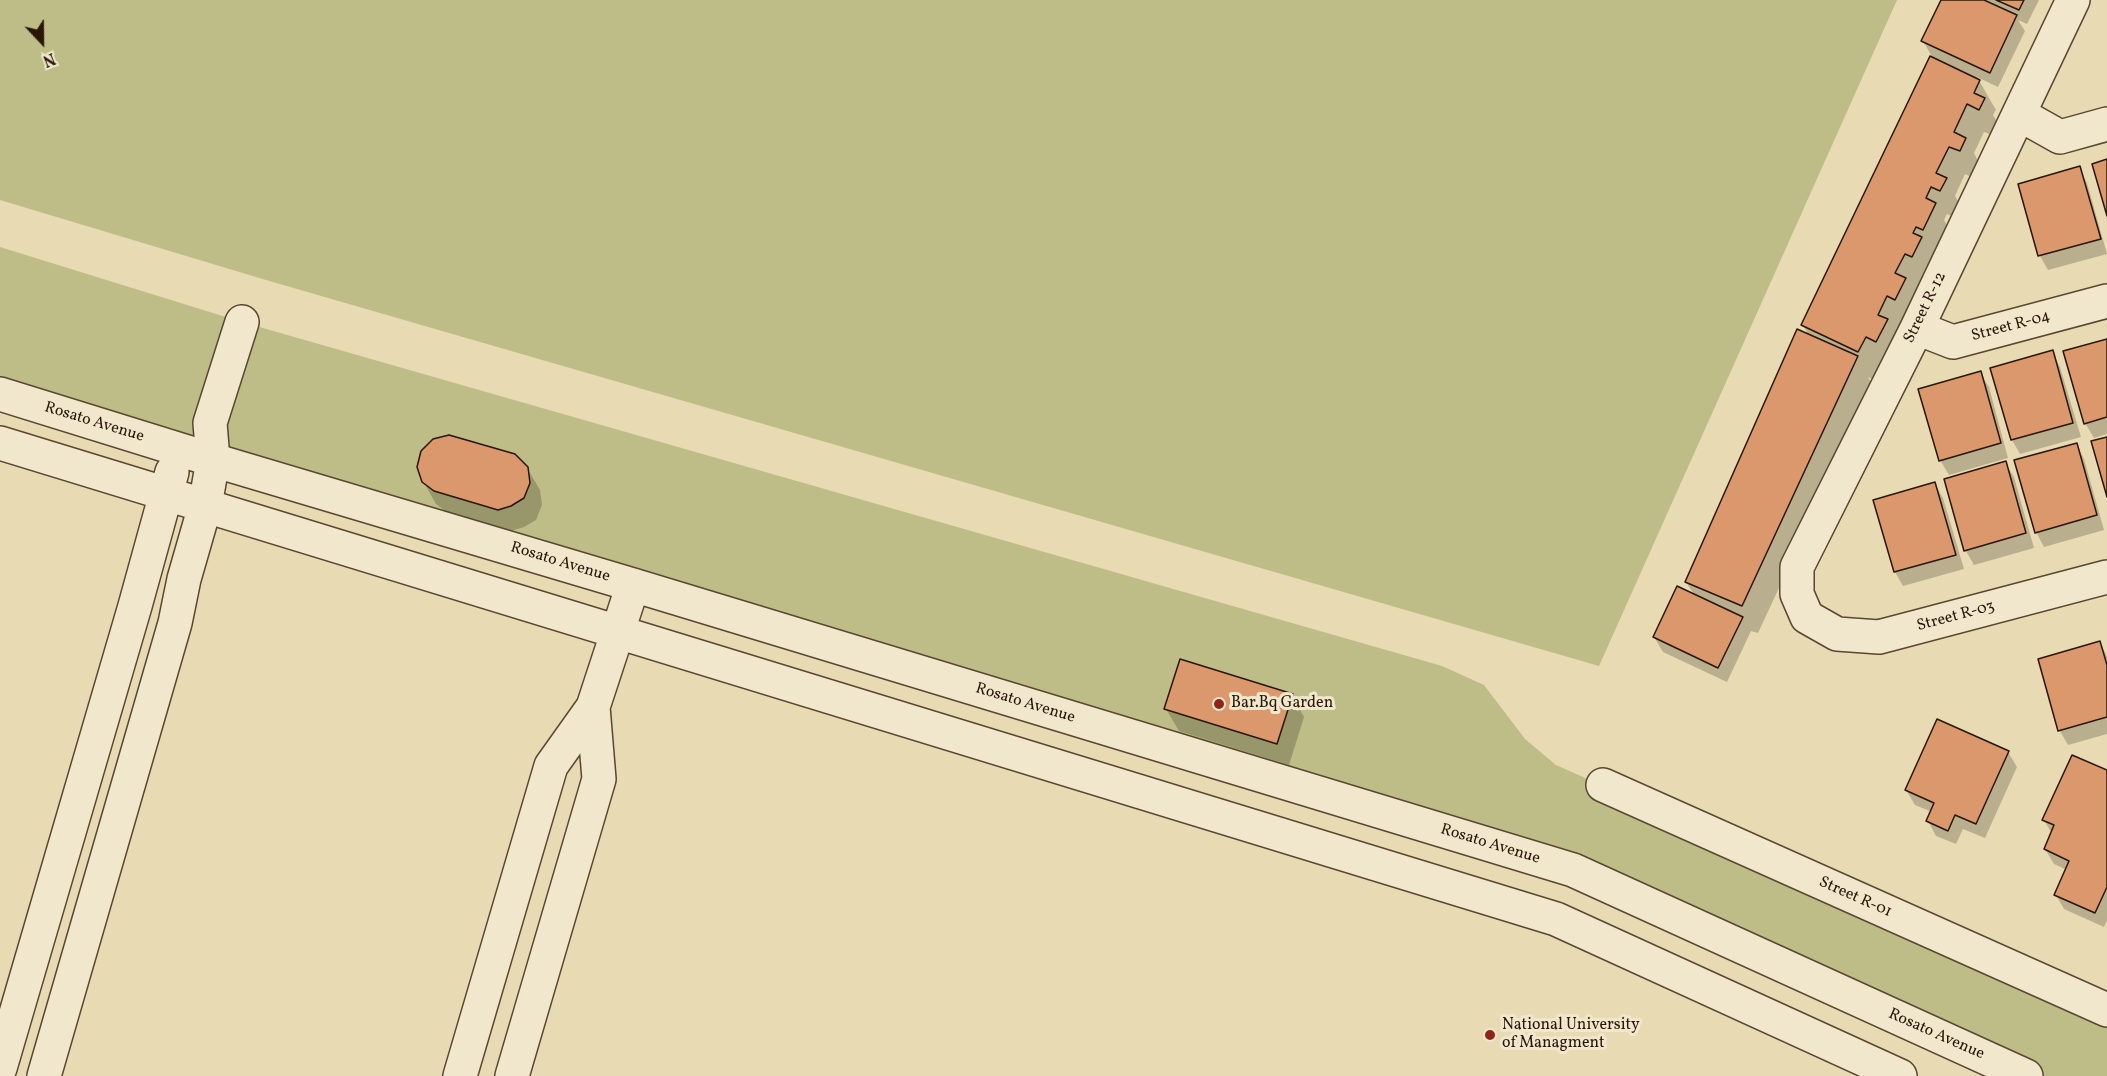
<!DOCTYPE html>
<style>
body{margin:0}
#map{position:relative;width:2107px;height:1076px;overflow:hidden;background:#e8dab2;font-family:Vollkorn,serif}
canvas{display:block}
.north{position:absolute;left:12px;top:12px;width:60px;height:60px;-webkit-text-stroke:4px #f0e7cd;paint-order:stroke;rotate:158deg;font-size:16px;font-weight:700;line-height:24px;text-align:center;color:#291605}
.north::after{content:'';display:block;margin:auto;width:21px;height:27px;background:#291605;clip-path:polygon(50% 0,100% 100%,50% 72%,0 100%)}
</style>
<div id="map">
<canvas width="2107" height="1076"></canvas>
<div class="north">N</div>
</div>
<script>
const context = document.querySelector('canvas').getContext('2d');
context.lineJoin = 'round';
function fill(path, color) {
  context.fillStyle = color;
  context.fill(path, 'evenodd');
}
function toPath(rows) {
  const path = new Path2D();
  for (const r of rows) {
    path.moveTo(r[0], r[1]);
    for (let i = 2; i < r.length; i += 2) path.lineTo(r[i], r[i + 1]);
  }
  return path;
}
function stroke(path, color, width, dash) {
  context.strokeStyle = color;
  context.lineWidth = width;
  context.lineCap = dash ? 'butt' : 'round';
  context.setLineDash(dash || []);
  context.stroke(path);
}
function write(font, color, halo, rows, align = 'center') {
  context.font = font + ' Vollkorn,serif';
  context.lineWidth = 6;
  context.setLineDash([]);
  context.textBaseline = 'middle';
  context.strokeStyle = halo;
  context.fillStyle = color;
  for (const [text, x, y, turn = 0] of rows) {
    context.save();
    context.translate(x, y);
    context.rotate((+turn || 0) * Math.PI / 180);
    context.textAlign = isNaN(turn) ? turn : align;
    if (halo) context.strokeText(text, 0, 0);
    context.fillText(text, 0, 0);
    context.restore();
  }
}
fill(toPath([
 [0,0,1897,0,1599,666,266,280,0,200],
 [0,247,242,322,1442,666,1484,685,1525,739,1556,765,2107,1010,2107,1076,2026,1076,1573,870,0,394]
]), '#bebd87');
fill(toPath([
 [1942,0,2039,0,2027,24,2018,20,2025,31,1998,87,1977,77,1996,110,1993,115,2000,127,1996,137,1984,132,1974,153,1981,167,1976,179,1965,174,1955,196,1962,208,1956,218,1947,214,1944,220,1951,232,1939,258,1933,254,1932,256,1937,266,1929,285,1921,281,1914,295,1921,308,1874,380,1868,377,1873,386,1758,633,1751,631,1727,682,1663,652,1654,637,1695,596,1686,582,1809,336,1803,325,1934,60,1923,41],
 [2079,168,2087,183,2107,254,2048,270,2040,256,2019,185],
 [2107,340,2107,434,2094,438,2085,423],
 [2052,352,2060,367,2081,437,2020,454,2012,440,1992,369],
 [1980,373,1989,387,2008,458,1949,475,1940,460],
 [2076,444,2084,459,2104,530,2044,547,2036,532],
 [2005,463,2014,477,2034,548,1974,565,1966,551,1945,480],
 [527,468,540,490,542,505,536,520,524,527,511,531,448,513,436,504,423,481],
 [1935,484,1943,498,1964,569,1903,586,1895,572,1875,501],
 [2100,643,2107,656,2107,734,2068,745,2060,731,2040,660],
 [1292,695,1304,717,1289,765,1179,731,1166,709],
 [2008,752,2017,767,1985,838,1963,829,1956,844,1936,836,1928,821,1932,812,1915,805,1906,790],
 [2107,772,2107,920,2104,927,2064,909,2056,895,2067,870,2054,864,2045,849,2052,834,2044,820]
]), '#0003');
const building = toPath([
 [1941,0,1984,0,2017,15,1990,73,1921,41,1941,0],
 [1996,0,2024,0,2019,10,1996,0],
 [1930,56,1980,80,1974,93,1985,98,1979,110,1967,104,1954,132,1966,138,1960,151,1949,147,1936,173,1947,178,1940,191,1931,187,1926,198,1936,203,1923,230,1916,227,1913,233,1922,237,1912,257,1905,254,1895,273,1906,278,1895,300,1887,296,1878,315,1888,319,1876,342,1866,337,1858,352,1801,325,1930,56],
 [2107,159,2107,216,2092,164,2107,159],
 [2080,166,2101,239,2038,256,2018,184,2080,166],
 [1797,329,1858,356,1742,606,1685,582,1797,329],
 [2107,339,2107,417,2084,424,2063,351,2107,339],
 [2053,350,2073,423,2011,440,1990,368,2053,350],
 [1981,371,2001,443,1939,461,1918,389,1981,371],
 [449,435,515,454,528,467,530,483,524,498,511,506,498,510,434,491,422,482,417,467,421,451,433,439,449,435],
 [2107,437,2107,497,2091,441,2107,437],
 [2077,443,2097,515,2035,533,2014,460,2077,443],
 [2006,461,2026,533,1964,551,1944,479,2006,461],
 [1935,482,1956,555,1894,572,1873,500,1935,482],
 [1677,586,1743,617,1718,668,1653,637,1677,586],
 [2100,641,2107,665,2107,717,2058,731,2038,659,2100,641],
 [1180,659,1293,694,1277,744,1164,709,1180,659],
 [1937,719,2009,751,1976,824,1955,815,1948,831,1926,821,1934,803,1905,790,1937,719],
 [2072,755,2107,770,2107,887,2095,913,2054,895,2069,861,2044,849,2054,825,2042,820,2072,755]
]);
fill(building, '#dc986d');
stroke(building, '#291605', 1.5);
const minor = toPath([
 [2073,0,1917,328,1797,567,1797,594,1807,617,1837,634,1879,637,2107,577],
 [2019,114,2060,137,2107,124],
 [1917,328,1953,342,2107,301],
 [0,394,213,460,633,585,1573,870,2026,1076],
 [0,443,1556,919,1900,1076],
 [1603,785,2107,1010],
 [0,1068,135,606,172,472],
 [44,1076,175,623,184,579,205,506,213,460,210,423,242,322],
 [460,1076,551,766,593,707,633,585],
 [512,1076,599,779,593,707]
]);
stroke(minor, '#594730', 36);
stroke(minor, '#f0e7cd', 33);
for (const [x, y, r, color] of [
 [1219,704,6,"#8f2418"],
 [1490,1035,6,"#8f2418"]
]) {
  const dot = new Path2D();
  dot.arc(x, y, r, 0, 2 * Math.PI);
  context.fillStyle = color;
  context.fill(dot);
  stroke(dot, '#f0e7cd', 2);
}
write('16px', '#291605', '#f0e7cd', [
 ["Street R-12",1926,308,-64],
 ["Street R-04",2011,327,-15],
 ["Rosato Avenue",94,423,17],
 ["Rosato Avenue",560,563,17],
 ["Street R-03",1956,617,-15],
 ["Rosato Avenue",1025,704,17],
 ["Rosato Avenue",1490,845,17],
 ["Street R-01",1855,898,24],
 ["Rosato Avenue",1936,1035,24]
]);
write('16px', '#291605', '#f0e7cd', [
 ["Bar.Bq Garden",1231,704],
 ["National University",1502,1026],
 ["of Managment",1502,1044]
], 'left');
</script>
